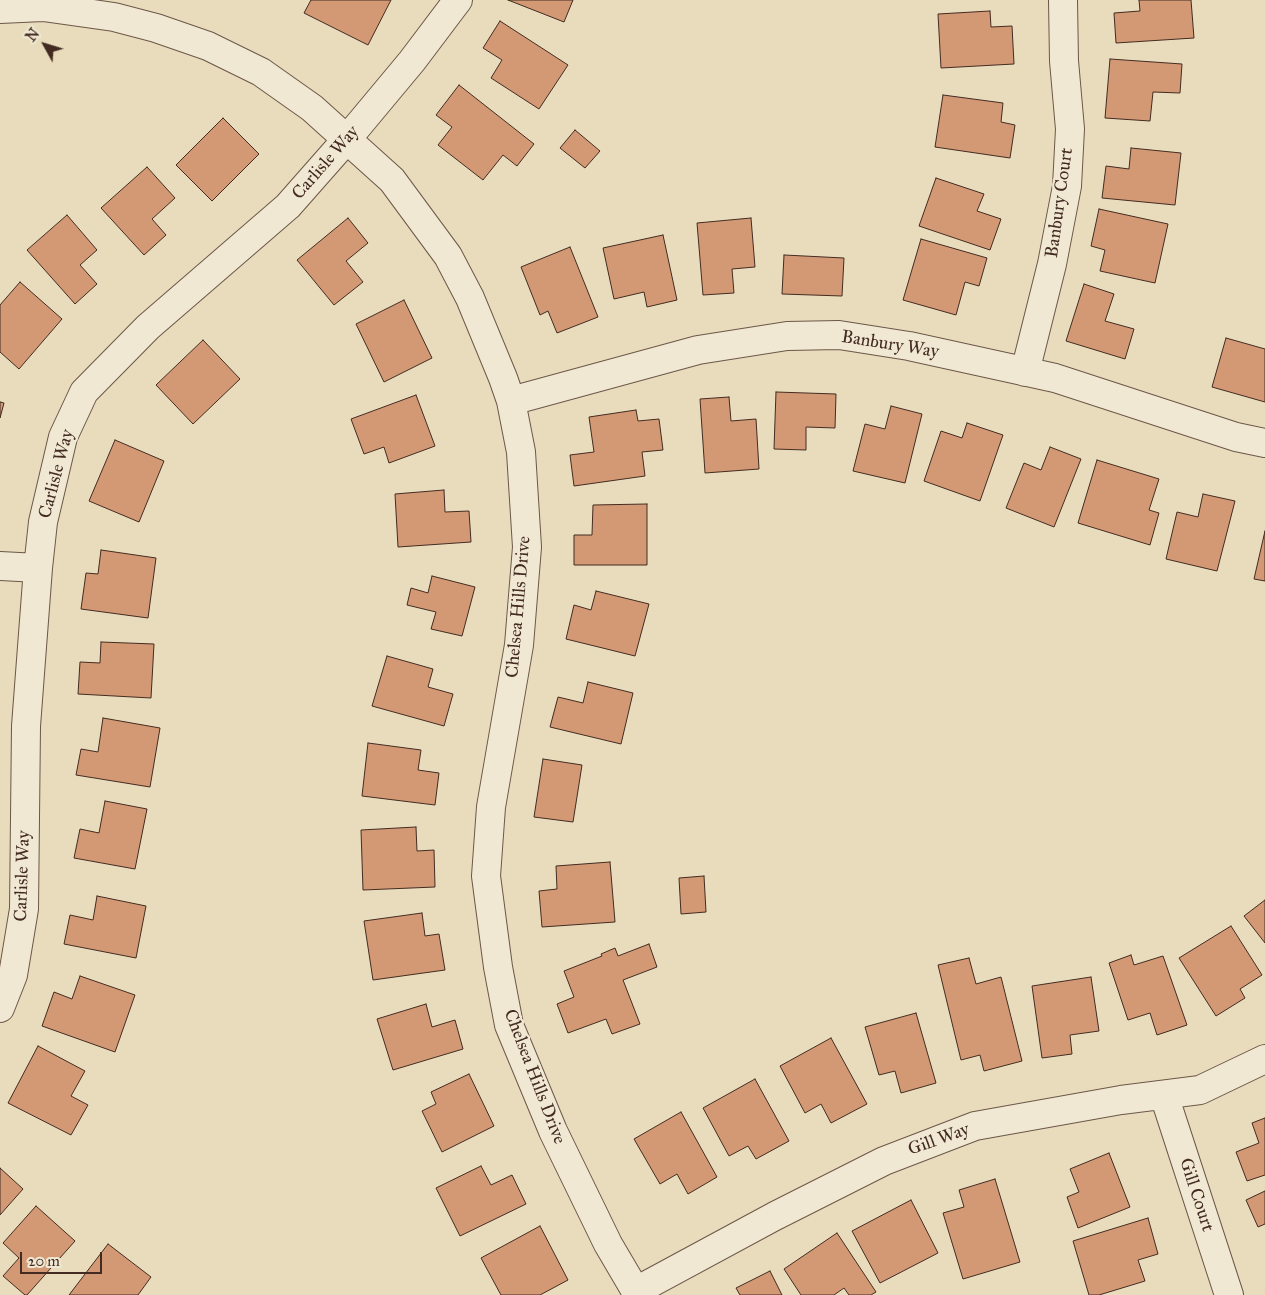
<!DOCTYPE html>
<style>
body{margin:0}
#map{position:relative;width:1265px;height:1295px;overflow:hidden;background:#e8dcbc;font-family:"IM FELL Great Primer",serif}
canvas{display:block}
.north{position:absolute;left:20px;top:20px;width:50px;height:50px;-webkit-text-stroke:4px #f0e8d3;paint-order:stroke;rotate:309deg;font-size:14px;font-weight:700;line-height:20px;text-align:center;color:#432b21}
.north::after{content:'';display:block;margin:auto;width:18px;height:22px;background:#432b21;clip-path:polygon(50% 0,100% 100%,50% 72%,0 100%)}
.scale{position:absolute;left:20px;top:1252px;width:82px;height:22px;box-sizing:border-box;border:2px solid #432b21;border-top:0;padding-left:6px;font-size:15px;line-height:18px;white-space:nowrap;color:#432b21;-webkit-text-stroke:4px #f0e8d3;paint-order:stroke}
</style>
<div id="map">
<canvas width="1265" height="1295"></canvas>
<div class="north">N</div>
<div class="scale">20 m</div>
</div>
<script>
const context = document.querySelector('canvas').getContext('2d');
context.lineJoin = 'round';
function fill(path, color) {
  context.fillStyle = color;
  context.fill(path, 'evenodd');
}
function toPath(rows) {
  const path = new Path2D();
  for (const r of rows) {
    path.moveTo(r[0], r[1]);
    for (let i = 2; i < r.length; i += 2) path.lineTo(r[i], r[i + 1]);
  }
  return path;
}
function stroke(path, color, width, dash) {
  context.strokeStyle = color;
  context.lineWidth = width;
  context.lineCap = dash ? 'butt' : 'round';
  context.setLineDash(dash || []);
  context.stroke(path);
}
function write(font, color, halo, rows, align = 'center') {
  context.font = font + ' "IM FELL Great Primer",serif';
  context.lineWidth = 4.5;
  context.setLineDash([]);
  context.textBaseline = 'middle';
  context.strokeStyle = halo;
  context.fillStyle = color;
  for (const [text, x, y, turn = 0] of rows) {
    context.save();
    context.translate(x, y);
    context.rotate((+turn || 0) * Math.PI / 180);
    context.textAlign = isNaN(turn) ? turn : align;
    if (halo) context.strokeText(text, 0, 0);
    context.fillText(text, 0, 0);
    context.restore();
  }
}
const building = toPath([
 [311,0,391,0,368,45,304,13,311,0],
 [508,0,573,0,564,22,508,0],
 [1139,0,1191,0,1194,38,1116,43,1114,13,1140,11,1139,0],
 [990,11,991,27,1012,26,1014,64,941,68,938,14,990,11],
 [500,21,568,65,539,109,491,78,502,60,483,48,500,21],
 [1110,59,1182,64,1180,93,1153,92,1150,121,1105,118,1110,59],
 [459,85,534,144,517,166,503,155,483,180,438,145,452,127,436,115,459,85],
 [943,95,1003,103,1001,122,1015,125,1010,158,935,147,943,95],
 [223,118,259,154,212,201,176,165,223,118],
 [575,130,600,151,585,168,560,148,575,130],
 [1131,148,1181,153,1175,205,1102,198,1106,166,1129,169,1131,148],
 [147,167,175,198,152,219,166,235,144,255,101,208,147,167],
 [936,178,984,194,977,211,1001,219,990,250,919,226,936,178],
 [1099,209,1168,224,1155,283,1100,271,1105,250,1091,246,1099,209],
 [67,215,97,250,80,265,97,284,75,304,27,250,67,215],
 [348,218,368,243,346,261,363,282,334,305,297,260,348,218],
 [751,218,755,267,732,269,734,293,703,295,697,223,751,218],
 [663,235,677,300,647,307,644,292,614,299,603,248,663,235],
 [921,239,987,258,979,286,965,282,956,315,903,300,921,239],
 [570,247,598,317,557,333,548,311,540,315,521,267,570,247],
 [784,255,844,258,842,296,782,294,784,255],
 [20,282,62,319,19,369,0,352,0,305,20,282],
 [1084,284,1114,294,1105,321,1134,329,1125,359,1066,341,1084,284],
 [404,300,432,358,384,382,356,324,404,300],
 [1226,338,1265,349,1265,402,1212,387,1226,338],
 [203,340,240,379,193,424,156,385,203,340],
 [776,392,836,394,835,428,806,427,806,450,774,449,776,392],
 [416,395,435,446,389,463,384,447,364,454,351,419,416,395],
 [729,397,731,421,756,419,759,469,705,473,700,399,729,397],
 [0,402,4,403,0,418,0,402],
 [891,406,922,414,905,483,853,471,865,424,885,429,891,406],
 [636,410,638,421,659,419,663,450,642,452,645,476,574,486,570,455,594,452,589,417,636,410],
 [967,423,1003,435,980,501,924,481,941,431,962,438,967,423],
 [115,440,164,461,139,522,89,501,115,440],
 [1050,447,1081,459,1054,527,1006,508,1024,463,1041,470,1050,447],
 [1097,460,1159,479,1149,510,1159,513,1150,545,1078,523,1097,460],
 [444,490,445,512,469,511,471,542,398,547,395,494,444,490],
 [1203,494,1235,501,1217,571,1166,559,1177,512,1198,517,1203,494],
 [647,504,647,565,574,565,574,535,592,535,593,505,647,504],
 [1265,531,1265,581,1254,579,1265,531],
 [101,550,156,558,148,618,81,609,86,573,98,574,101,550],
 [432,576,475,587,462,636,431,629,436,612,407,605,411,588,428,593,432,576],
 [596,591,649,604,635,656,566,639,574,605,591,610,596,591],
 [101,642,154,644,151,698,78,694,80,662,100,663,101,642],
 [387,656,433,669,428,687,453,694,444,726,372,706,387,656],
 [588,682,633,693,621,744,550,727,558,697,583,703,588,682],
 [103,718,160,728,150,787,76,775,81,749,98,752,103,718],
 [368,743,421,750,418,770,439,773,435,805,362,796,368,743],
 [543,759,582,765,573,822,534,817,543,759],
 [105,801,147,809,135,869,74,858,80,829,99,833,105,801],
 [416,827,417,851,434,850,435,887,363,890,361,830,416,827],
 [610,862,615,922,542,927,539,891,557,889,556,866,610,862],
 [704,876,706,912,681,914,679,878,704,876],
 [97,896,146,906,136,958,64,944,70,915,93,920,97,896],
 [1265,900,1265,943,1244,916,1265,900],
 [422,913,425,936,439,934,445,970,373,980,364,921,422,913],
 [1231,926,1262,975,1240,989,1245,998,1216,1016,1179,958,1231,926],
 [649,944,657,967,623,980,640,1024,612,1034,606,1019,568,1033,557,1004,574,997,564,971,602,956,601,954,615,948,618,956,649,944],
 [1131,955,1134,965,1163,956,1187,1025,1157,1035,1150,1013,1128,1020,1109,963,1131,955],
 [969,958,976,984,1001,977,1022,1061,984,1071,980,1055,961,1060,938,965,969,958],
 [80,976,135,995,115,1052,42,1026,54,992,72,999,80,976],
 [1091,977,1099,1031,1070,1035,1072,1054,1042,1058,1032,986,1091,977],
 [426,1004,432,1027,455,1020,463,1049,393,1070,377,1019,426,1004],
 [916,1013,936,1083,901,1093,895,1071,879,1075,865,1027,916,1013],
 [831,1038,867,1104,831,1123,821,1104,805,1113,780,1066,831,1038],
 [38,1046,85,1071,71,1096,88,1105,71,1135,8,1103,38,1046],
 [469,1074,494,1126,442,1152,422,1111,436,1104,431,1092,469,1074],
 [755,1079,789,1141,756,1159,748,1146,729,1156,703,1108,755,1079],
 [681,1112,717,1177,688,1194,677,1174,660,1184,634,1139,681,1112],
 [1265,1118,1265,1175,1247,1181,1236,1152,1259,1143,1252,1123,1265,1118],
 [1109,1153,1130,1207,1078,1228,1067,1197,1079,1192,1070,1169,1109,1153],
 [481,1166,491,1185,512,1175,526,1204,460,1236,436,1188,481,1166],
 [0,1168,23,1189,0,1215,0,1168],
 [995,1179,1020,1262,963,1279,943,1213,964,1207,959,1190,995,1179],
 [1265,1191,1265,1224,1258,1227,1246,1200,1265,1191],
 [911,1200,938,1253,880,1283,852,1231,911,1200],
 [36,1206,75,1241,27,1295,25,1295,3,1276,19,1258,3,1243,36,1206],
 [1148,1218,1158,1254,1138,1260,1145,1281,1099,1295,1089,1295,1073,1241,1148,1218],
 [540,1226,568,1280,540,1295,501,1295,481,1258,540,1226],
 [837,1233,876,1292,871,1295,849,1295,844,1288,834,1295,801,1295,784,1269,837,1233],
 [108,1244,151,1277,138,1295,69,1295,108,1244],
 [770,1271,782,1295,740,1295,736,1288,770,1271]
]);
fill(building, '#d39975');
stroke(building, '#432b21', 1);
const minor = toPath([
 [0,9,43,7,114,17,156,28,208,46,261,72,312,108,392,180,448,256,470,298,503,378,511,401,521,452,527,547,519,645,491,807,486,876,498,967,509,1025,553,1131,608,1244,638,1295],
 [1025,372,1052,264,1067,186,1070,129,1064,61,1063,0],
 [511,401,698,350,787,336,839,335,909,346,1055,378,1236,437,1265,443],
 [0,566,38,568],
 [0,1008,13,975,24,909,26,726,38,568,43,522,63,437,84,392,148,327,288,206,347,139,412,61,458,0],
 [1164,1095,1229,1295],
 [636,1291,775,1216,884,1161,975,1126,1121,1100,1200,1090,1265,1059]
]);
stroke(minor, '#6c5748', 30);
stroke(minor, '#f0e8d3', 28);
write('18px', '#432b21', '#f0e8d3', [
 ["Carlisle Way",326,163,-49],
 ["Banbury Court",1060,203,-82],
 ["Banbury Way",890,345,9],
 ["Carlisle Way",57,474,-75],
 ["Chelsea Hills Drive",519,607,-85],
 ["Carlisle Way",23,876,-88],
 ["Chelsea Hills Drive",534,1077,69],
 ["Gill Way",939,1140,-20],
 ["Gill Court",1196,1195,72]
]);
</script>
